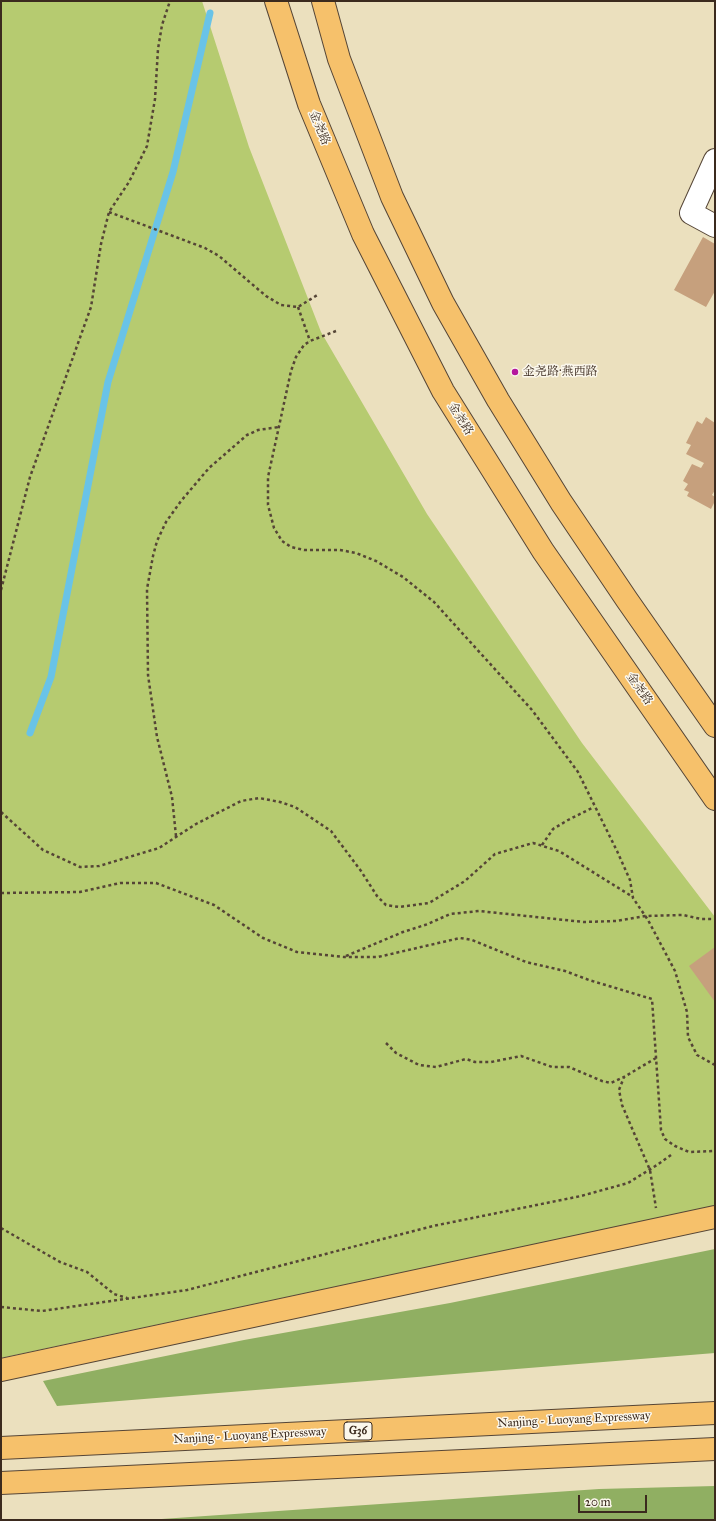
<!DOCTYPE html>
<meta charset="utf-8">
<style>
body{margin:0}
#map{position:relative;width:716px;height:1521px;overflow:hidden;background:#ebe0be;font-family:"IM FELL Great Primer",serif}
canvas{display:block}
.frame{position:absolute;inset:0;border:2px solid #3b2a1e;pointer-events:none}
.scale{position:absolute;left:578px;top:1495px;width:69px;height:18px;box-sizing:border-box;border:2px solid #3b2a1e;border-top:0;padding-left:5px;font-size:12px;line-height:14px;white-space:nowrap;color:#3b2a1e;-webkit-text-stroke:3px #fbf7ec;paint-order:stroke}
</style>
<div id="map">
<canvas width="716" height="1521"></canvas>
<div class="frame"></div>
<div class="scale">20 m</div>
</div>
<script>
const context = document.querySelector('canvas').getContext('2d');
context.lineJoin = 'round';
function fill(path, color) {
  context.fillStyle = color;
  context.fill(path, 'evenodd');
}
function toPath(rows) {
  const path = new Path2D();
  for (const r of rows) {
    path.moveTo(r[0], r[1]);
    for (let i = 2; i < r.length; i += 2) path.lineTo(r[i], r[i + 1]);
  }
  return path;
}
function stroke(path, color, width, dash) {
  context.strokeStyle = color;
  context.lineWidth = width;
  context.lineCap = dash ? 'butt' : 'round';
  context.setLineDash(dash || []);
  context.stroke(path);
}
function write(font, color, halo, rows, align = 'center') {
  context.font = font + ' "IM FELL Great Primer","Noto Serif SC",serif';
  context.lineWidth = 3;
  context.setLineDash([]);
  context.textBaseline = 'middle';
  context.strokeStyle = halo;
  context.fillStyle = color;
  for (const [text, x, y, turn = 0] of rows) {
    context.save();
    context.translate(x, y);
    context.rotate((+turn || 0) * Math.PI / 180);
    context.textAlign = isNaN(turn) ? turn : align;
    if (halo) context.strokeText(text, 0, 0);
    context.fillText(text, 0, 0);
    context.restore();
  }
}
fill(toPath([
 [1,1,202,1,249,147,321,332,427,514,582,743,715,917,715,1208,563,1238,1,1358]
]), '#b6cb70');
fill(toPath([
 [715,1249,715,1353,57,1406,43,1381,244,1340,450,1303],
 [715,1486,715,1520,147,1520,599,1489]
]), '#90af62');
stroke(toPath([
 [30,733,51,677,108,382,173,172,210,13]
]), '#69c3e7', 7);
fill(toPath([
 [703,237,715,244,715,291,706,307,674,290],
 [706,417,715,423,715,490,712,495,715,497,715,501,711,509,687,496,689,492,684,490,688,484,683,481,692,464,701,468,704,463,686,454,691,445,686,443,697,421,702,424],
 [715,947,715,1002,689,966]
]), '#c6a07d');
const minor = toPath([
 [715,160,691,213,715,226]
]);
const major = toPath([
 [276,1,309,104,363,234,443,391,543,551,715,799],
 [323,1,339,59,392,197,443,303,498,400,561,502,627,600,715,726]
]);
const highway = toPath([
 [1,1370,715,1217],
 [1,1448,715,1413],
 [1,1483,715,1449]
]);
stroke(minor, '#554536', 24);
stroke(major, '#554536', 24);
stroke(highway, '#554536', 24);
stroke(toPath([
 [109,212,205,248,219,256,266,296,281,305,298,307,319,294],
 [298,307,310,341],
 [336,331,310,341,304,345,296,357,291,371,268,477,268,505,274,528,282,541,291,547,304,550,340,550,356,553,376,561,403,577,434,602,532,710,578,772,617,851,630,880,633,898,648,920,675,971,687,1012,688,1037,697,1055,715,1065],
 [1,590,30,477,91,307,101,244,109,212,129,182,147,146,155,99,158,49,162,25,170,1],
 [1,812,43,850,80,867,99,866,159,848,196,824,241,801,259,798,280,802,295,807,331,831,361,871,377,896,386,905,399,907,429,903,465,881,495,854,533,843,559,851,633,897],
 [176,836,172,797,157,737,148,675,147,589,153,556,157,541,166,522,181,501,209,468,247,435,258,430,279,427],
 [542,845,553,829,568,820,594,807],
 [1,893,80,892,120,883,156,883,214,905,263,938,297,952,344,957,378,957,460,938,472,940,526,962,565,971,589,980,652,999,661,1130,665,1139,675,1146,689,1152,715,1151],
 [346,956,403,932,428,924,450,914,479,911,584,922,616,921,645,916,683,915,701,919,715,919],
 [386,1043,396,1053,419,1065,436,1067,466,1059,475,1062,491,1062,521,1056,552,1067,569,1067,602,1081,611,1083,624,1077],
 [656,1058,624,1077,619,1090,622,1105,650,1170,656,1208],
 [1,1228,60,1262,87,1272,114,1294,127,1298],
 [1,1307,42,1311,187,1290,433,1226,581,1196,628,1183,657,1165,671,1155]
]), '#554536', 2.5, [3, 3]);
stroke(minor, '#fff', 22);
stroke(major, '#f6c16b', 22);
stroke(highway, '#f6c16b', 22);
for (const [x, y, r, color] of [
 [515,372,4,"#b5179e"]
]) {
  const dot = new Path2D();
  dot.arc(x, y, r, 0, 2 * Math.PI);
  context.fillStyle = color;
  context.fill(dot);
  stroke(dot, '#fbf7ec', 1.5);
}
for (const [x, y, w] of [
 [358,1431,28]
]) {
  const box = new Path2D();
  box.roundRect(x - w / 2, y - 9, w, 18, 3);
  context.fillStyle = '#fbf7ec';
  context.fill(box);
  stroke(box, '#3b2a1e', 1);
}
write('bold 11px', '#3b2a1e', null, [
 ["G36",358,1431]
]);
write('12px', '#3b2a1e', '#fbf7ec', [
 ["金尧路",319,128,67],
 ["金尧路",460,419,58],
 ["金尧路",639,689,55],
 ["Nanjing - Luoyang Expressway",574,1420,-3],
 ["Nanjing - Luoyang Expressway",250,1436,-3]
]);
write('12px', '#3b2a1e', '#fbf7ec', [
 ["金尧路·燕西路",523,372]
], 'left');
</script>
